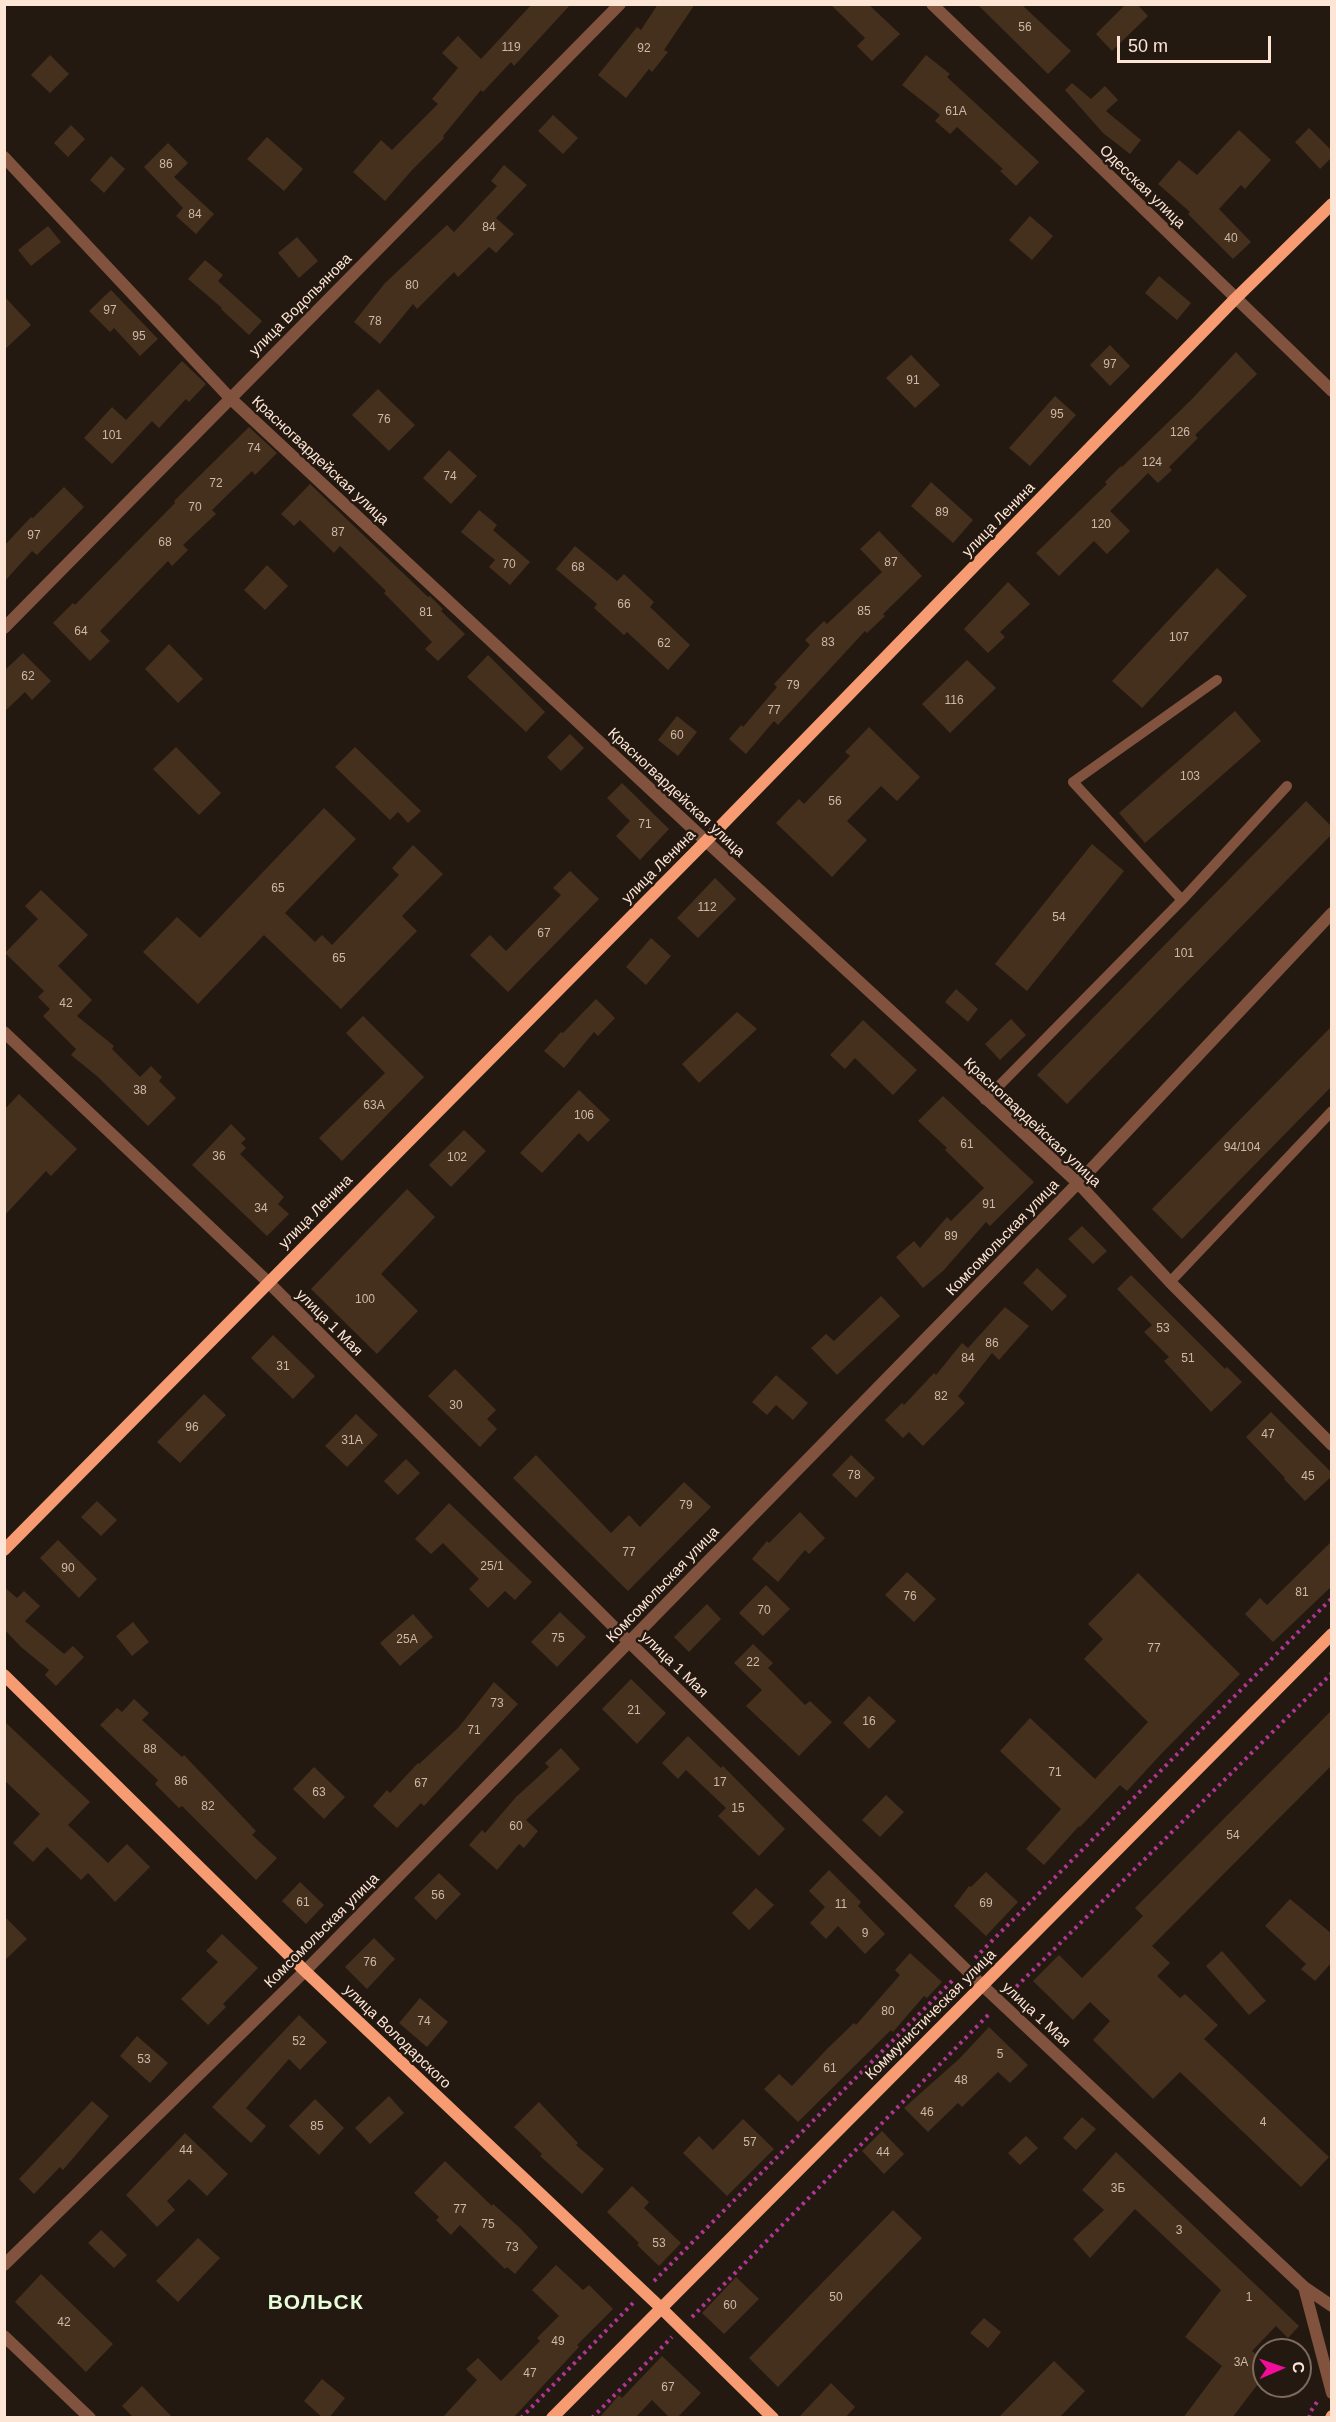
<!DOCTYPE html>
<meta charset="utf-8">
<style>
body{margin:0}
#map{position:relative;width:1336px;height:2422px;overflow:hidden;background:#241910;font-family:Helvetica,sans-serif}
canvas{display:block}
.frame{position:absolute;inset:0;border:6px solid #fde5d6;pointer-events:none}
.north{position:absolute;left:1252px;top:2338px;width:60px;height:60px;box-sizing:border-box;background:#241910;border:2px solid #7b6b5f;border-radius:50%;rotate:88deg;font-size:16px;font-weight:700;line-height:24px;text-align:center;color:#fde5d6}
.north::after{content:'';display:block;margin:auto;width:21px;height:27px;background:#f10d99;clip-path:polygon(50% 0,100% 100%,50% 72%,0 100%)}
.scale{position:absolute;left:1117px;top:36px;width:154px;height:27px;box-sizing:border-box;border:3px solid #fde5d6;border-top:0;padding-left:8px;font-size:18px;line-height:21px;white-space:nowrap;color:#fde5d6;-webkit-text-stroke:4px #241910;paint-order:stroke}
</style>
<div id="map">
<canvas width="1336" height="2422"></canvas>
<div class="frame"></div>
<div class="north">С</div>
<div class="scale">50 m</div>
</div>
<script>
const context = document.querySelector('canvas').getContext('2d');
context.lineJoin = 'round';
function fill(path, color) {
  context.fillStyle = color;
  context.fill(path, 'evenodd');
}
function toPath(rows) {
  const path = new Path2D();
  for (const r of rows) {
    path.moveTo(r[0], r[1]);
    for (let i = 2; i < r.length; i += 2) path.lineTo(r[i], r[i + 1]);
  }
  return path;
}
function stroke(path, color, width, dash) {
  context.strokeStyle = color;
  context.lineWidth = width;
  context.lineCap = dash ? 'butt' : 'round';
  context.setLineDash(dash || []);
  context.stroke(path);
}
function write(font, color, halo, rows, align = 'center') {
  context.font = font + ' Helvetica,sans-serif';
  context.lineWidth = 5;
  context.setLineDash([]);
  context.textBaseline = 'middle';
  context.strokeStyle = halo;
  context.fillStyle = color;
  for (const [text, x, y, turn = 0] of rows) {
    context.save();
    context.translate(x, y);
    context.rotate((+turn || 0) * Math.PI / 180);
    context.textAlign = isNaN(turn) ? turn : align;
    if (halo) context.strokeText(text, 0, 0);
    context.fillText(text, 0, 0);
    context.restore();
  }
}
fill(toPath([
 [532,4,571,4,514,66,511,62,483,92,481,90,443,136,444,138,413,169,385,201,353,172,381,140,392,150,438,104,432,99,458,68,442,53,458,36,481,59],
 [658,4,695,4,664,50,668,52,652,72,649,69,626,98,598,75,637,27,641,30],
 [830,4,868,4,900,34,872,61,857,46,865,38],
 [977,4,1021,4,1071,51,1048,74],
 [1126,4,1137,4,1148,16,1112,51,1096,34],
 [50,55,69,74,50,93,31,75],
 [926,55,950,74,947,77,1039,162,1016,186,1000,171,1003,169,957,127,950,134,935,121,940,115,902,85],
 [1072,83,1091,99,1105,86,1118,100,1106,111,1141,140,1130,154,1103,133,1065,90],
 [553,115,578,138,563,154,538,131],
 [71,125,85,139,68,157,54,143],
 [1309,128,1332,151,1332,157,1320,169,1295,142],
 [1239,130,1271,160,1245,189,1241,185,1219,209,1251,242,1233,259,1188,214,1190,212,1158,184,1179,160,1197,175],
 [267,137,303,169,284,191,247,159],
 [168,143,188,163,174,177,214,214,196,234,176,216,183,208,144,167],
 [111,156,125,169,104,193,90,180],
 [504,165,527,185,496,218,514,234,496,253,489,247,458,277,454,272,417,309,413,304,380,344,354,322,385,283,447,225,454,232,497,186,491,181],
 [1030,216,1053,236,1032,260,1009,240],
 [48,226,61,242,31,266,18,250],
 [297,237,318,261,299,278,278,253],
 [205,260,223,275,218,281,262,321,249,335,221,309,222,308,188,279],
 [1159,276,1191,303,1177,320,1145,293],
 [111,290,158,339,140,356,114,328,110,332,89,311],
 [4,296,31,325,4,350],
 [1110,345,1130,366,1110,386,1090,365],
 [1236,352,1257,374,1195,435,1198,438,1169,467,1172,470,1158,483,1148,473,1110,511,1130,531,1107,554,1094,541,1059,576,1036,553,1107,484,1105,482,1121,466,1122,467,1190,401],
 [911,355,940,385,915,408,886,378],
 [182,361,206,384,189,402,186,399,159,428,152,421,112,464,84,438,112,407,126,420],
 [378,389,415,425,389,451,352,415],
 [1055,396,1076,415,1030,466,1009,448],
 [249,427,277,453,255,475,252,471,212,510,216,514,183,545,188,550,172,566,168,561,100,631,110,641,90,661,53,623,73,603,75,605,175,503,174,501],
 [449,450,477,476,451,504,423,478],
 [931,482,973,520,953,543,911,506],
 [310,484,428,597,430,596,443,609,441,611,465,634,438,661,425,649,432,642,384,593,386,591,340,546,334,553,300,520,294,526,281,514],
 [64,487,84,507,37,555,32,551,4,582,4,546,31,517,33,518],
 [479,510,497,525,493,530,530,562,510,585,489,567,495,560,461,532],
 [879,531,922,576,883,614,885,616,867,633,865,631,778,725,774,721,746,754,729,739,741,725,743,727,777,687,774,684,810,645,805,640,824,621,827,624,882,572,860,549],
 [575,546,617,581,624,574,654,602,650,607,690,645,668,670,627,632,624,635,594,608,597,604,556,569],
 [267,565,288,586,265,610,244,590],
 [1217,568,1247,596,1142,708,1112,681],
 [1008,582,1030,604,1000,632,1005,637,988,653,964,629],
 [169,644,203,679,178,703,145,669],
 [23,653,51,681,32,700,25,692,4,712,4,671],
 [488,655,545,712,526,732,467,677],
 [967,660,996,688,950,733,922,704],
 [1235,711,1261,741,1145,843,1119,813],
 [677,716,697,732,678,756,658,740],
 [869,727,920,777,897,801,881,786,847,821,867,840,832,877,776,823,799,799,804,804,850,756,845,752],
 [570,734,584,748,561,771,547,757],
 [176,747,221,793,199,815,153,769],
 [355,747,421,811,408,823,398,812,390,820,335,767],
 [622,783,669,829,640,860,616,836,630,821,607,798],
 [1306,801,1332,827,1332,834,1067,1104,1037,1075],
 [324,808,356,839,285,913,315,942,322,935,332,945,399,875,392,868,413,845,443,874,402,916,417,931,341,1009,264,935,198,1004,143,952,177,917,200,938],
 [1092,844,1124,871,1027,991,995,964],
 [570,871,599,899,508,992,470,955,490,935,506,951,561,895,553,888],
 [715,878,736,899,698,938,677,918],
 [41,890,88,935,58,966,92,1000,77,1016,114,1046,112,1049,140,1077,151,1066,162,1077,159,1081,176,1098,148,1126,98,1077,71,1055,76,1049,43,1016,50,1009,38,997,44,991,5,953,38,919,25,906],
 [651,938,671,956,646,985,626,967],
 [956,989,978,1009,968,1022,945,1002],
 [596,999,615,1018,598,1036,594,1032,564,1068,544,1051,561,1032,563,1033],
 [737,1012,757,1029,699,1083,682,1064],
 [363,1016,424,1077,342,1161,319,1138,385,1073,346,1033],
 [1011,1019,1026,1035,1000,1060,985,1044],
 [863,1020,917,1070,893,1095,855,1058,845,1069,830,1055],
 [1332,1026,1332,1086,1182,1239,1152,1209],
 [579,1090,610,1120,588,1142,579,1133,542,1173,520,1153],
 [19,1094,77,1149,51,1176,46,1171,4,1216,4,1110],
 [943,1096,1034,1182,990,1226,986,1222,943,1271,923,1288,896,1257,914,1241,920,1248,947,1217,951,1221,984,1188,945,1150,947,1148,918,1121],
 [231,1124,246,1139,241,1143,246,1148,240,1154,284,1197,278,1204,289,1214,267,1236,192,1165],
 [464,1130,486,1151,451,1187,429,1165],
 [407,1189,435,1217,381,1274,418,1311,377,1354,311,1289],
 [1082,1226,1107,1251,1093,1264,1068,1239],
 [1037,1268,1067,1296,1052,1311,1023,1283],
 [1131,1275,1225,1369,1227,1367,1242,1382,1211,1412,1164,1361,1169,1357,1144,1332,1152,1325,1117,1289],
 [881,1296,900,1316,837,1375,811,1348,826,1334,834,1341],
 [1005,1307,1029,1326,999,1360,992,1353,958,1396,965,1403,923,1446,909,1432,903,1438,885,1420,902,1403,904,1405,934,1373,936,1375,962,1343,968,1348],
 [273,1335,315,1376,293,1399,251,1358],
 [455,1369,496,1410,487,1419,497,1429,480,1447,428,1396],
 [776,1375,808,1403,793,1420,776,1405,767,1415,752,1402],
 [204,1394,226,1415,180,1463,157,1442],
 [1271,1412,1332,1473,1332,1476,1305,1501,1284,1479,1285,1478,1246,1437],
 [356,1414,378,1435,347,1467,325,1446],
 [536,1455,611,1533,629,1515,640,1527,684,1482,711,1507,628,1591,513,1478],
 [851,1455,875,1478,856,1498,832,1475],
 [406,1459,420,1473,398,1495,384,1481],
 [97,1501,117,1520,101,1536,81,1517],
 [449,1503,532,1582,515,1600,505,1591,488,1608,469,1589,479,1579,443,1543,431,1554,415,1539],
 [800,1512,825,1538,809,1554,805,1550,778,1582,752,1559,767,1541,769,1543],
 [58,1540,97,1579,79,1598,40,1558],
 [1332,1541,1332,1586,1273,1642,1245,1614,1260,1598,1267,1605],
 [907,1572,936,1599,914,1622,885,1595],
 [1138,1573,1240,1674,1162,1753,1127,1791,1120,1785,1080,1827,1079,1826,1044,1865,1026,1849,1061,1809,1000,1751,1030,1718,1095,1779,1148,1722,1084,1659,1103,1639,1088,1624],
 [766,1585,790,1609,763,1636,739,1613],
 [4,1587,17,1598,24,1591,40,1606,25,1621,64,1654,73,1646,84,1657,56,1686,45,1675,49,1670,21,1647,4,1629],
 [707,1604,721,1619,689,1652,674,1637],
 [560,1612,586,1637,557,1667,531,1642],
 [413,1614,433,1637,400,1666,380,1643],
 [133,1622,149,1642,132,1656,116,1636],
 [753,1644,773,1663,768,1668,805,1705,810,1701,832,1722,799,1756,746,1706,762,1690,734,1663],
 [631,1679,666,1713,637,1744,602,1709],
 [494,1682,518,1704,424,1806,421,1803,397,1828,373,1806,387,1790,390,1793,418,1763,419,1764,458,1728],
 [869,1696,896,1721,869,1749,843,1723],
 [134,1699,149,1713,142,1720,182,1757,184,1755,256,1831,252,1835,277,1858,256,1880,182,1806,179,1808,155,1784,158,1780,100,1725,117,1708,122,1712],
 [1332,1710,1332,1765,1152,1946,1170,1963,1157,1976,1180,1998,1185,1994,1218,2025,1204,2039,1329,2157,1301,2187,1180,2072,1153,2099,1093,2040,1110,2021,1090,2002,1073,2020,1033,1981,1059,1955,1082,1978,1143,1916,1135,1908],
 [4,1721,90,1802,68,1825,108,1863,127,1844,150,1867,115,1902,88,1873,81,1880,47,1847,33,1862,13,1843,40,1814,4,1780],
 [688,1736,721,1768,723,1766,785,1829,759,1856,718,1816,726,1808,686,1770,678,1779,662,1763],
 [561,1748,580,1769,526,1820,538,1831,524,1848,519,1844,497,1870,469,1845,482,1830,485,1833,516,1797,549,1767,545,1763],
 [314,1767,345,1797,324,1819,293,1789],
 [886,1795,904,1812,880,1837,862,1820],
 [829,1870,861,1902,858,1906,885,1934,865,1954,838,1926,826,1939,810,1923,825,1907,809,1891],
 [986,1872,1018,1902,986,1936,954,1906,969,1886,971,1887],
 [439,1873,461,1894,436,1920,414,1898],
 [300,1882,324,1905,306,1924,282,1901],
 [756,1888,774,1905,749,1930,732,1913],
 [1290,1899,1332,1934,1332,1962,1315,1981,1301,1969,1306,1964,1265,1926],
 [4,1916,27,1939,4,1961],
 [222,1934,258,1968,223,2004,226,2007,208,2025,181,1999,218,1962,206,1951],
 [374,1938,395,1959,367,1989,345,1967],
 [1222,1951,1266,2001,1249,2015,1206,1966],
 [910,1953,942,1982,927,1998,924,1996,893,2032,891,2030,798,2122,764,2089,779,2074,792,2086,827,2049,854,2023,856,2025,900,1975,895,1970],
 [420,1998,448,2022,427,2047,399,2023],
 [299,2015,327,2042,300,2070,289,2059,246,2108,266,2126,251,2143,212,2107],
 [989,2027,1028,2065,1010,2083,998,2072,962,2107,958,2103,928,2132,904,2108,959,2059],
 [137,2036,168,2063,150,2083,120,2056],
 [389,2096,404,2113,370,2144,355,2128],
 [315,2099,344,2128,319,2155,289,2126],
 [92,2101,109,2116,63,2170,60,2167,34,2194,19,2179],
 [539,2102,578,2143,576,2145,604,2169,582,2194,540,2156,542,2154,514,2127],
 [1082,2117,1096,2129,1076,2150,1063,2138],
 [743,2119,774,2149,727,2196,683,2153,699,2136,713,2150],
 [882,2131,904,2154,884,2174,862,2151],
 [185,2133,228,2174,207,2196,189,2179,167,2201,175,2210,157,2227,126,2195],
 [1026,2136,1038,2148,1020,2165,1008,2153],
 [1116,2152,1299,2326,1288,2338,1276,2326,1252,2351,1264,2360,1264,2376,1232,2418,1183,2418,1222,2366,1185,2337,1221,2290,1135,2209,1090,2258,1073,2239,1104,2210,1082,2190],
 [445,2161,492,2206,493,2204,519,2227,538,2247,515,2274,507,2267,505,2269,460,2225,451,2235,436,2220,439,2217,414,2193],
 [632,2186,649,2202,644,2208,681,2243,659,2266,637,2245,639,2243,607,2212],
 [893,2210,922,2238,778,2387,749,2358],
 [101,2230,127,2255,114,2268,88,2243],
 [198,2238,220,2258,178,2302,156,2281],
 [556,2265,583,2290,589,2285,613,2309,577,2345,579,2347,513,2418,442,2418,477,2380,466,2369,478,2358,501,2381,540,2341,537,2338,559,2316,532,2290],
 [41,2274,113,2344,86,2372,15,2302],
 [736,2277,759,2299,724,2334,702,2313],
 [984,2318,1001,2332,988,2348,970,2333],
 [662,2356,701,2393,677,2418,670,2418,652,2400,635,2418,599,2418,619,2395,622,2398],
 [1054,2361,1085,2391,1059,2418,998,2418],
 [322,2379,345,2398,329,2418,323,2418,304,2401],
 [831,2383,855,2407,845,2418,798,2418],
 [142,2386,173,2418,134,2418,122,2406]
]), '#44301d');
stroke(toPath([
 [975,1958,1332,1598],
 [1011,1992,1332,1673],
 [654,2281,955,1978],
 [692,2317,991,2012],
 [521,2418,634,2302],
 [592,2418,672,2337],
 [1309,2418,1311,2411,1319,2399]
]), '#b03695', 4, [3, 4.5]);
stroke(toPath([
 [1182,900,1287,786],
 [985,1100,1182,900,1073,782,1217,680],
 [1170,1282,1332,1111]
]), '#81533e', 10);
stroke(toPath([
 [932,4,1332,391],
 [4,157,230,398,706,841,1078,1183,1170,1282,1332,1445],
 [4,628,620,4],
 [4,1032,268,1282,629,1642,983,1986,1304,2287,1332,2306],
 [4,2265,305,1971,629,1642,1078,1183,1332,913],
 [1304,2287,1332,2393],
 [4,2336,90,2418]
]), '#81533e', 12);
stroke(toPath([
 [4,1550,706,841,1235,299,1332,204],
 [4,1675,305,1971,660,2307,773,2418],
 [552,2418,1332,1634],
 [1331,2418,1332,2416]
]), '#f79c72', 12);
write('12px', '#cfb8a8', null, [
 ["56",1025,28],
 ["119",511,48],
 ["92",644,49],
 ["61А",956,112],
 ["86",166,165],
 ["84",195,215],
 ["84",489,228],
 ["40",1231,239],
 ["80",412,286],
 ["97",110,311],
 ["78",375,322],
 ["95",139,337],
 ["97",1110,365],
 ["91",913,381],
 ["95",1057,415],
 ["76",384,420],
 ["126",1180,433],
 ["101",112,436],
 ["74",254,449],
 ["124",1152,463],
 ["74",450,477],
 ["72",216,484],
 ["70",195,508],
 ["89",942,513],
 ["120",1101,525],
 ["87",338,533],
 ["97",34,536],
 ["68",165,543],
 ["87",891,563],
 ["70",509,565],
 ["68",578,568],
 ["66",624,605],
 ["85",864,612],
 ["81",426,613],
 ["64",81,632],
 ["107",1179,638],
 ["83",828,643],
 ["62",664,644],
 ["62",28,677],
 ["79",793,686],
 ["116",954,701],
 ["77",774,711],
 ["60",677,736],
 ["103",1190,777],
 ["56",835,802],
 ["71",645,825],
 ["65",278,889],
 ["112",707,908],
 ["54",1059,918],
 ["67",544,934],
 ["101",1184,954],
 ["65",339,959],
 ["42",66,1004],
 ["38",140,1091],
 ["63А",374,1106],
 ["106",584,1116],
 ["61",967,1145],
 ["94/104",1242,1148],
 ["36",219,1157],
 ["102",457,1158],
 ["91",989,1205],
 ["34",261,1209],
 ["89",951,1237],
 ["100",365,1300],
 ["53",1163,1329],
 ["86",992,1344],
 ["84",968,1359],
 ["51",1188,1359],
 ["31",283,1367],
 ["82",941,1397],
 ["30",456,1406],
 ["96",192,1428],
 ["47",1268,1435],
 ["31А",352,1441],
 ["78",854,1476],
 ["45",1308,1477],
 ["79",686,1506],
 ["77",629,1553],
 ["25/1",492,1567],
 ["90",68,1569],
 ["81",1302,1593],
 ["76",910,1597],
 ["70",764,1611],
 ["75",558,1639],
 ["25А",407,1640],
 ["77",1154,1649],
 ["22",753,1663],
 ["73",497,1704],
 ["21",634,1711],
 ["16",869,1722],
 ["71",474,1731],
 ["88",150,1750],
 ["71",1055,1773],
 ["86",181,1782],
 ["17",720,1783],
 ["67",421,1784],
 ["63",319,1793],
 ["82",208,1807],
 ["15",738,1809],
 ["60",516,1827],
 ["54",1233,1836],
 ["56",438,1896],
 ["61",303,1903],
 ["69",986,1904],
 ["11",841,1905],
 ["9",865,1934],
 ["76",370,1963],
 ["80",888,2012],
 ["74",424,2022],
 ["52",299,2042],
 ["5",1000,2055],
 ["53",144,2060],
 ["61",830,2069],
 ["48",961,2081],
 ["46",927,2113],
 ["4",1263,2123],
 ["85",317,2127],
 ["57",750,2143],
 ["44",186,2151],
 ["44",883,2153],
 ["3Б",1118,2189],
 ["77",460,2210],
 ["75",488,2225],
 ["3",1179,2231],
 ["53",659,2244],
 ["73",512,2248],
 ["50",836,2298],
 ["1",1249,2298],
 ["60",730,2306],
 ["42",64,2323],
 ["49",558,2342],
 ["3А",1241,2363],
 ["47",530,2374],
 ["67",668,2388]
]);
write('15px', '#fde5d6', '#241910', [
 ["Одесская улица",1142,187,44],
 ["улица Водопьянова",301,305,-45],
 ["Красногвардейская улица",320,461,43],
 ["улица Ленина",999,520,-46],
 ["Красногвардейская улица",676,793,43],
 ["улица Ленина",659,867,-45],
 ["Красногвардейская улица",1032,1123,43],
 ["улица Ленина",316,1212,-45],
 ["Комсомольская улица",1003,1238,-46],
 ["улица 1 Мая",329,1323,45],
 ["Комсомольская улица",663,1585,-46],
 ["улица 1 Мая",674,1665,44],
 ["Комсомольская улица",322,1931,-45],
 ["Коммунистическая улица",931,2015,-45],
 ["улица 1 Мая",1036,2015,43],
 ["улица Володарского",397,2037,44]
]);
context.letterSpacing = '1.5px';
write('bold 21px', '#e5fdd8', '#241910', [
 ["ВОЛЬСК",316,2303]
]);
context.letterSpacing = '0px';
</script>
